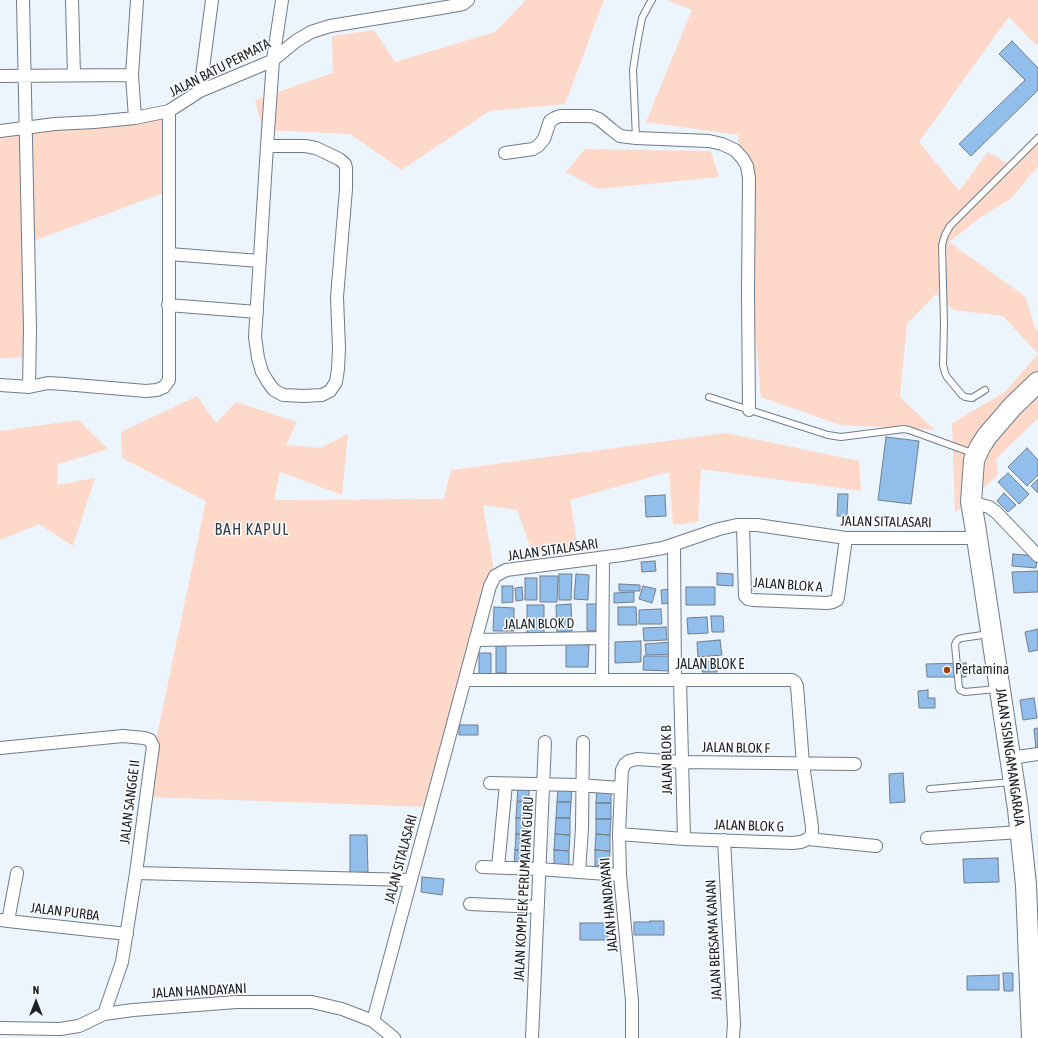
<!DOCTYPE html>
<style>
body{margin:0}
#map{position:relative;width:1038px;height:1038px;overflow:hidden;background:#ecf4fd;font-family:"Asap Condensed",sans-serif}
canvas{display:block}
.north{position:absolute;left:16px;top:982px;width:40px;height:40px;-webkit-text-stroke:3px #fff;paint-order:stroke;rotate:0deg;font-size:11px;font-weight:700;line-height:16px;text-align:center;color:#1c2126}
.north::after{content:'';display:block;margin:auto;width:14px;height:18px;background:#1c2126;clip-path:polygon(50% 0,100% 100%,50% 72%,0 100%)}
</style>
<div id="map">
<canvas width="1038" height="1038"></canvas>
<div class="north">N</div>
</div>
<script>
const context = document.querySelector('canvas').getContext('2d');
context.lineJoin = 'round';
function fill(path, color) {
  context.fillStyle = color;
  context.fill(path, 'evenodd');
}
function toPath(rows) {
  const path = new Path2D();
  for (const r of rows) {
    path.moveTo(r[0], r[1]);
    for (let i = 2; i < r.length; i += 2) path.lineTo(r[i], r[i + 1]);
  }
  return path;
}
function stroke(path, color, width, dash) {
  context.strokeStyle = color;
  context.lineWidth = width;
  context.lineCap = dash ? 'butt' : 'round';
  context.setLineDash(dash || []);
  context.stroke(path);
}
function write(font, color, halo, rows, align = 'center') {
  context.font = font + ' "Asap Condensed",sans-serif';
  context.lineWidth = 3;
  context.setLineDash([]);
  context.textBaseline = 'middle';
  context.strokeStyle = halo;
  context.fillStyle = color;
  for (const [text, x, y, turn = 0] of rows) {
    context.save();
    context.translate(x, y);
    context.rotate((+turn || 0) * Math.PI / 180);
    context.textAlign = isNaN(turn) ? turn : align;
    if (halo) context.strokeText(text, 0, 0);
    context.fillText(text, 0, 0);
    context.restore();
  }
}
fill(toPath([
 [526,0,604,0,565,104,490,111,402,170,350,134,263,130,255,100,333,73,332,36,374,30,395,62,495,32],
 [667,0,1038,0,1038,44,1036,45,1009,17,919,142,959,191,988,152,1011,165,1038,138,1038,166,1011,199,981,217,949,242,1026,297,1036,331,1038,330,1038,418,996,459,998,475,955,513,952,423,1005,392,1038,354,1003,316,954,310,936,294,907,324,900,397,935,430,840,425,761,397,738,135,646,122,692,10],
 [169,111,169,191,28,243,29,357,0,358,0,131],
 [585,149,711,151,719,177,598,189,566,172],
 [197,396,216,423,236,402,297,422,286,445,320,448,348,434,342,495,280,472,274,500,444,499,451,470,726,433,859,461,861,491,701,469,698,522,673,525,669,472,570,500,578,547,533,554,517,510,483,505,495,576,431,807,147,797,153,755,206,501,122,458,121,432],
 [78,420,108,449,58,464,57,485,95,478,73,546,39,524,0,540,0,431]
]), '#fed8c9');
const building = toPath([
 [1012,41,1038,68,1038,90,971,156,959,144,1025,80,999,54,1012,41],
 [886,437,919,441,911,504,878,500,886,437],
 [1027,448,1038,460,1038,475,1027,486,1008,467,1027,448],
 [1008,473,1029,494,1019,504,998,482,1008,473],
 [1038,479,1038,493,1031,486,1038,479],
 [1004,493,1016,505,1008,512,997,501,1004,493],
 [838,494,848,494,847,516,837,516,838,494],
 [665,495,666,516,646,517,645,496,665,495],
 [1013,554,1037,556,1036,568,1012,566,1013,554],
 [655,561,656,571,642,572,641,562,655,561],
 [1038,571,1038,592,1014,593,1012,572,1038,571],
 [717,573,733,574,733,586,717,585,717,573],
 [559,574,572,574,571,600,559,600,559,574],
 [576,574,589,575,588,600,574,599,576,574],
 [540,576,558,576,557,602,540,602,540,576],
 [525,578,537,578,537,600,525,600,525,578],
 [619,584,640,585,640,591,619,591,619,584],
 [502,586,513,586,513,602,502,603,502,586],
 [643,586,656,589,652,603,639,599,643,586],
 [522,587,523,600,516,601,515,588,522,587],
 [686,587,715,587,715,605,686,605,686,587],
 [670,589,671,603,662,604,661,590,670,589],
 [634,592,634,602,614,603,614,593,634,592],
 [571,604,572,631,557,632,556,605,571,604],
 [587,604,600,604,600,631,587,631,587,604],
 [527,605,544,605,544,634,527,634,527,605],
 [494,607,514,608,514,631,493,631,494,607],
 [618,607,636,607,637,625,618,625,618,607],
 [661,609,662,624,639,624,639,610,661,609],
 [711,616,723,616,724,632,712,632,711,616],
 [707,617,708,633,688,634,687,618,707,617],
 [666,627,667,640,644,641,643,628,666,627],
 [1038,629,1038,650,1029,652,1025,632,1038,629],
 [720,640,722,655,698,657,697,642,720,640],
 [641,641,641,662,615,663,615,642,641,641],
 [672,642,673,654,646,655,645,644,672,642],
 [566,644,589,645,588,667,566,667,566,644],
 [496,646,506,646,506,673,496,673,496,646],
 [479,653,491,653,491,674,479,674,479,653],
 [644,656,670,656,670,671,643,670,644,656],
 [702,661,717,662,717,672,702,672,702,661],
 [966,663,966,677,927,677,926,664,966,663],
 [928,690,928,698,935,698,935,708,919,708,918,691,928,690],
 [1034,698,1037,718,1023,720,1020,700,1034,698],
 [459,725,478,725,478,735,459,735,459,725],
 [1038,728,1038,749,1036,749,1034,729,1038,728],
 [903,773,905,802,890,803,889,774,903,773],
 [518,785,529,785,529,802,517,801,518,785],
 [558,786,572,786,571,802,557,802,558,786],
 [597,787,611,787,611,803,596,803,597,787],
 [517,802,529,802,528,818,516,818,517,802],
 [557,802,571,802,570,818,556,818,557,802],
 [596,803,611,803,611,819,596,819,596,803],
 [516,818,528,818,527,835,516,834,516,818],
 [556,818,570,818,570,835,555,834,556,818],
 [596,819,611,819,610,835,596,834,596,819],
 [516,834,527,835,527,851,515,850,516,834],
 [555,834,570,835,569,851,554,850,555,834],
 [596,834,610,835,610,851,595,850,596,834],
 [350,835,367,835,368,872,350,873,350,835],
 [515,850,527,851,526,867,514,867,515,850],
 [554,850,569,851,569,867,554,866,554,850],
 [595,850,610,851,609,866,595,866,595,850],
 [998,858,999,882,964,883,963,859,998,858],
 [422,877,444,879,442,895,421,892,422,877],
 [650,921,664,921,664,935,634,935,634,922,650,922,650,921],
 [580,923,608,923,608,940,580,940,580,923],
 [1003,973,1013,973,1013,991,1004,991,1003,973],
 [999,975,999,990,967,990,967,976,999,975]
]);
fill(building, '#92beec');
stroke(building, '#727e8b', 1);
const service = toPath([
 [636,138,633,70,637,44,642,18,650,3,652,0],
 [985,390,972,398,965,397,962,395,947,377,945,373,943,365,944,324,942,245,945,235,950,226,1038,138],
 [709,397,828,435,841,437,904,429,909,430,975,454],
 [989,634,962,638,959,639,956,642,955,645,959,688,960,690,965,692,997,689],
 [930,789,1012,782]
]);
const minor = toPath([
 [23,0,30,329,29,387,48,383,64,384,146,391,157,390,164,387,169,380,169,111],
 [72,0,74,75],
 [0,76,132,75],
 [200,91,212,0],
 [135,118,132,75,137,0],
 [0,131,55,124,94,122,135,118,169,111,200,91,267,63,273,60,296,41,311,32,330,26,441,8,463,4,468,0],
 [267,146,305,146,316,148,339,159,345,164,346,168,346,189,337,297,339,348,338,369,336,382,330,391,322,395,303,396,283,395,274,390,268,382,262,372,258,358,255,337,267,146,273,60,282,0],
 [505,153,533,149,538,146,544,139,550,121,555,118,560,116,591,116,599,119,611,129,620,136,636,138,709,141,722,144,735,150,743,159,747,166,749,178,748,292,749,410],
 [169,254,260,261],
 [168,305,257,312],
 [0,385,29,387],
 [971,502,989,507,996,512,1038,556],
 [743,525,745,596,748,599,753,600,827,603,833,602,837,600,838,597,846,538],
 [674,544,675,680],
 [475,640,602,638],
 [465,680,792,680,795,682,797,686,803,764,812,827,812,834,808,839],
 [602,680,603,558],
 [680,680,684,839],
 [0,748,123,736,144,738,150,740,153,746,136,873,122,962,104,1014],
 [1011,758,1038,754],
 [490,783,578,785,621,788],
 [619,834,684,839,792,843,801,842,808,839,876,846],
 [927,838,1021,832],
 [724,840,734,1024,733,1038],
 [482,867,539,869,620,875],
 [498,867,506,784],
 [579,872,582,828,583,742],
 [136,873,411,880],
 [470,904,538,907],
 [0,920,8,921,127,934],
 [8,921,17,873],
 [373,1021,490,586,495,576,506,570,622,555,663,548,719,529,737,525,757,525,846,538,977,538],
 [0,1028,60,1029,79,1026,104,1014,133,1010,236,1002,312,1002,342,1009,373,1021,394,1038],
 [532,1038,545,742],
 [632,1038,632,1001,620,875,619,834,621,788,622,770,625,764,629,761,637,759,682,762,855,764]
]);
const trunk = toPath([
 [1032,1038,1026,885,1018,809,975,525,971,502,974,460,980,447,987,436,1013,406,1038,382]
]);
stroke(service, '#707c89', 8);
stroke(minor, '#707c89', 14);
stroke(trunk, '#707c89', 22);
stroke(service, '#fff', 6);
stroke(minor, '#fff', 12);
stroke(trunk, '#fff', 20);
for (const [x, y, r, color] of [
 [947,670,4,"#a23f06"]
]) {
  const dot = new Path2D();
  dot.arc(x, y, r, 0, 2 * Math.PI);
  context.fillStyle = color;
  context.fill(dot);
  stroke(dot, '#fff', 1.5);
}
write('14px', '#1c2126', '#fff', [
 ["JALAN BATU PERMATA",220,68,-27],
 ["JALAN SITALASARI",886,522,1],
 ["JALAN SITALASARI",553,550,-8],
 ["JALAN BLOK A",788,585,4],
 ["JALAN BLOK D",539,624,-1],
 ["JALAN BLOK E",710,665],
 ["JALAN BLOK F",736,748,1],
 ["JALAN SISINGAMANGARAJA",1010,757,82],
 ["JALAN BLOK B",667,760,-91],
 ["JALAN SANGGE II",130,802,-83],
 ["JALAN BLOK G",749,826,2],
 ["JALAN SITALASARI",401,859,-75],
 ["JALAN KOMPLEK PERUMAHAN GURU",524,889,-87],
 ["JALAN HANDAYANI",609,905,-95],
 ["JALAN PURBA",65,912,7],
 ["JALAN BERSAMA KANAN",714,940,-93],
 ["JALAN HANDAYANI",199,991,-3]
]);
write('14px', '#1c2126', '#fff', [
 ["Pertamina",955,670]
], 'left');
context.letterSpacing = '1px';
write('16px', '#323c48', '#fff', [
 ["BAH KAPUL",252,530]
]);
context.letterSpacing = '0px';
</script>
